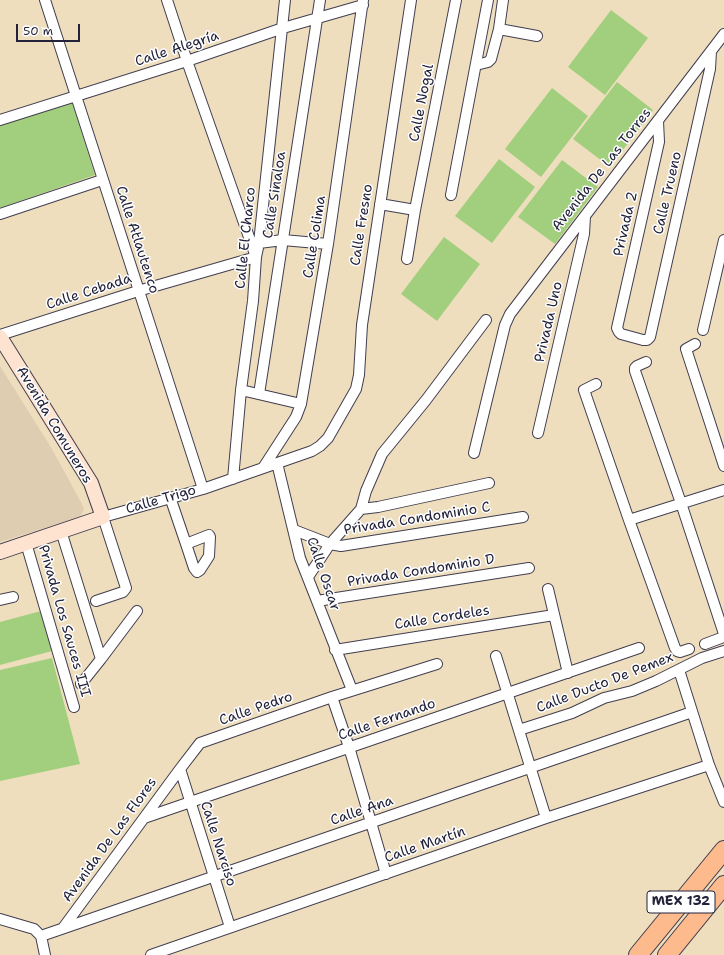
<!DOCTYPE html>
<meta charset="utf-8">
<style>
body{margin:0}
#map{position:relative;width:724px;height:955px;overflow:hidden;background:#eedebe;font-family:"Shantell Sans",sans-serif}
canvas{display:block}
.scale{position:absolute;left:16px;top:24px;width:64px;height:18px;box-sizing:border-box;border:2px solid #22223b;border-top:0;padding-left:5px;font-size:12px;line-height:14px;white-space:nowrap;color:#22223b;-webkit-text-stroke:3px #fff;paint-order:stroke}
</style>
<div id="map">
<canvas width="724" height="955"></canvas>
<div class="scale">50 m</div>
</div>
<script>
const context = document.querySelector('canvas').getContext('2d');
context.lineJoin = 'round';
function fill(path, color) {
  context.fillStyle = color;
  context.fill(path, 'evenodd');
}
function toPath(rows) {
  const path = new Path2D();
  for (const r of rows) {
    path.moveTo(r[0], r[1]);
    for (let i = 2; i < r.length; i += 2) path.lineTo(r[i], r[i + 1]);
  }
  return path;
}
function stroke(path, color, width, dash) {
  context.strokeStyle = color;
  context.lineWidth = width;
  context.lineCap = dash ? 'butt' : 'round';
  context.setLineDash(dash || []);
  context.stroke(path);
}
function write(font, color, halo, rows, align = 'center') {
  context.font = font + ' "Shantell Sans",sans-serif';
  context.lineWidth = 3;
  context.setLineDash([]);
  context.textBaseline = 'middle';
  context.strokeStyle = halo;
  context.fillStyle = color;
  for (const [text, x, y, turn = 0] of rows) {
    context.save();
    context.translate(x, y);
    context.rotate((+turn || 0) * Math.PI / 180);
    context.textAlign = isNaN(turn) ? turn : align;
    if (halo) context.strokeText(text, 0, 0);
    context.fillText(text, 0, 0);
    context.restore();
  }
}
fill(toPath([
 [0,366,52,449,82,504,84,509,80,517,0,542]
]), '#dfcdb2');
fill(toPath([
 [611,10,648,38,605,95,568,67],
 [617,82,653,110,610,167,573,139],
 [552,88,588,116,541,177,505,149],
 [72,102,95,175,0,208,0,125],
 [499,159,535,187,492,243,455,216],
 [562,160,598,187,555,244,518,217],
 [444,237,480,264,437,321,401,294],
 [41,611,52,651,0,665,0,622],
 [52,658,80,764,0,781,0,670]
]), '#a2cf7d');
const street = toPath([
 [45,0,203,489],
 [499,29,537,36],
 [476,65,488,62,491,59,499,29,503,0],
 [0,120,187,61,283,28,363,5],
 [658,121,659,142,617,328,619,332,621,334,643,340,647,340,650,337,710,69,711,51],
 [451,195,488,0],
 [380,204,415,210],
 [0,214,102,180],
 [259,243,283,240,328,244],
 [407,259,415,210,456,0],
 [703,330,724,240],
 [0,335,138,291,256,257,187,61,167,0],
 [695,344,686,349,724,466],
 [646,362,637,366,635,368,635,371,681,503,723,631,724,635,721,638,705,644],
 [596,384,584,390,629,520,675,648,677,651,680,652,689,649],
 [241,390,301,404],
 [259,394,320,0],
 [538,433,584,234,585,216],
 [474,453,505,325,510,314,724,34],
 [277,463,300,558,352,690],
 [263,468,296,417,301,404,328,244,363,0],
 [233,479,241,390,253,301,256,257,259,243,285,0],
 [170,497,186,544,194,568,197,572,200,570,209,556,210,537,209,535,186,544],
 [361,509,378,507,489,483],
 [629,520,724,490],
 [294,530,330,544,341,546,523,517],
 [61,531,101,659],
 [26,543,74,707],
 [308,577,330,544,361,509,366,491,382,454,426,400,486,320],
 [548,589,568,673],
 [0,600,13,597],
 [96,601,123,592,126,588,103,517,203,489,312,451,320,446,328,438,356,389,359,375,362,325,411,0],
 [317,601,529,568],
 [335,650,554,615],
 [496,656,546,818],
 [679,670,709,765,724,802],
 [81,684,101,659,137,611],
 [332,697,349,747,386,874],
 [519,730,572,713,604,698,632,691,656,681,702,658,724,651],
 [180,769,230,927],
 [144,818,639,648],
 [0,919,34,929,41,936],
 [63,928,180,769,200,743,332,697,437,664],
 [41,936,692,712],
 [41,936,45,955],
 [151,955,546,818,709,765]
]);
const secondary = toPath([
 [0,337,91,483,103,517,0,552]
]);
const highway = toPath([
 [638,955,724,850],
 [667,955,724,885]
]);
stroke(street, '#413e4f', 12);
stroke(secondary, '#413e4f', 16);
stroke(highway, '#413e4f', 20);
stroke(street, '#fff', 10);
stroke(secondary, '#fee3d1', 14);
stroke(highway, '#fcba8d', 18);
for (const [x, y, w] of [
 [681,902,68]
]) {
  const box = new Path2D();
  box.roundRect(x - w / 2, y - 11, w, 22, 3);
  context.fillStyle = '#fff';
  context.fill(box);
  stroke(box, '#22223b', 1);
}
write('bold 13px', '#22223b', null, [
 ["MEX 132",681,902]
]);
write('14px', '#22223b', '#fff', [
 ["Calle Alegría",177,49,-18],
 ["Calle Nogal",422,103,-79],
 ["Avenida De Las Torres",602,170,-52],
 ["Calle Trueno",668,193,-77],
 ["Calle Sinaloa",275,195,-81],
 ["Privada 2",626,224,-77],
 ["Calle Fresno",362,225,-81],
 ["Calle Colima",315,237,-81],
 ["Calle El Charco",246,238,-84],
 ["Calle Atlautenco",137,240,72],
 ["Calle Cebada",89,292,-18],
 ["Privada Uno",549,322,-77],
 ["Avenida Comuneros",54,425,59],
 ["Calle Trigo",161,500,-16],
 ["Privada Condominio C",417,519,-9],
 ["Privada Condominio D",421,571,-9],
 ["Calle Oscar",323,574,71],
 ["Calle Cordeles",442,618,-9],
 ["Privada Los Sauces III",64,621,74],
 ["Calle Ducto De Pemex",605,683,-21],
 ["Calle Pedro",256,709,-19],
 ["Calle Fernando",387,720,-19],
 ["Calle Ana",362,811,-19],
 ["Avenida De Las Flores",110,840,-54],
 ["Calle Narciso",218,844,72],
 ["Calle Martín",425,845,-19]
]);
</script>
